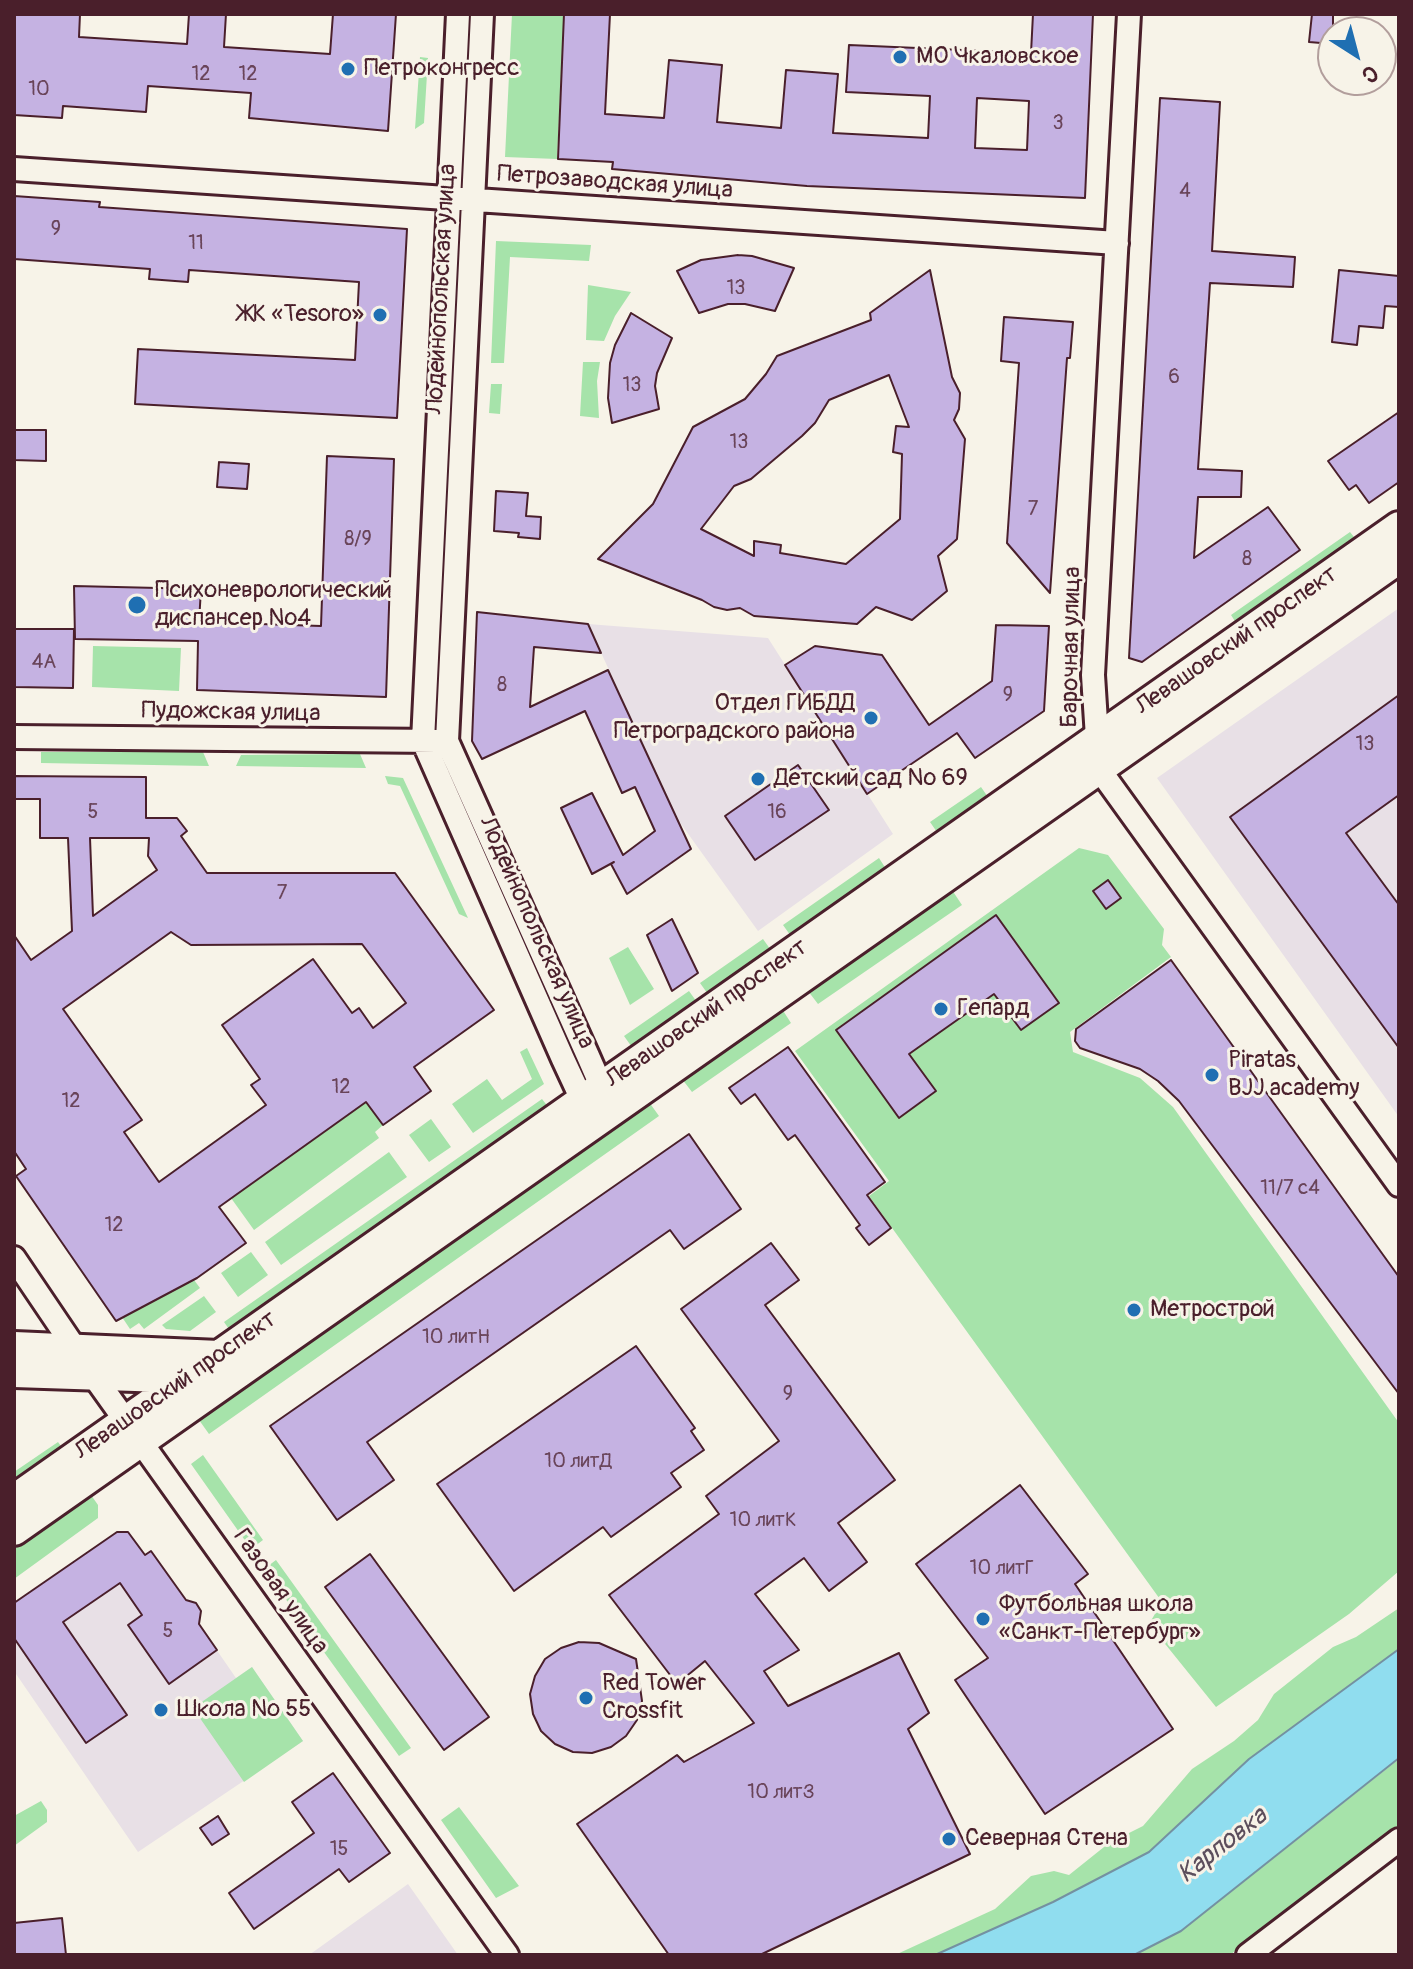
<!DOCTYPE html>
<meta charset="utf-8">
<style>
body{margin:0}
#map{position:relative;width:1413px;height:1969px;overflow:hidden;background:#f7f3e8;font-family:Pangolin,sans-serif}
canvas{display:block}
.frame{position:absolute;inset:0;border:16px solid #4a1f2b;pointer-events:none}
.north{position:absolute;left:1317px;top:16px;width:80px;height:80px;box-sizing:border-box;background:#f7f3e8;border:2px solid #b29e9c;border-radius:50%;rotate:144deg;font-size:22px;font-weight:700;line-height:32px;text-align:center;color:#4a1f2b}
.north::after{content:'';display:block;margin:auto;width:28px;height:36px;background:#1f6fb2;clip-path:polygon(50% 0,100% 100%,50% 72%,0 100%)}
</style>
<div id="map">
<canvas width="1413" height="1969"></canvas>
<div class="frame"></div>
<div class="north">С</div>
</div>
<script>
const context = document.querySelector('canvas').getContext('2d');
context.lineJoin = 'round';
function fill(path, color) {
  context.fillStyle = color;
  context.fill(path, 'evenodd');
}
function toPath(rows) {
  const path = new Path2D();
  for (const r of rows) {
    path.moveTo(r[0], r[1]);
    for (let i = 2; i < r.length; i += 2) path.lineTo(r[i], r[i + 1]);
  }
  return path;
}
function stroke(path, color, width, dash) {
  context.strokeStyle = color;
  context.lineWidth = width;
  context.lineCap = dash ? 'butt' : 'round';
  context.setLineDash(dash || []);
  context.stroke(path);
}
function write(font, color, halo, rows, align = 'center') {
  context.font = font + ' Pangolin,sans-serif';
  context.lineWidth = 6;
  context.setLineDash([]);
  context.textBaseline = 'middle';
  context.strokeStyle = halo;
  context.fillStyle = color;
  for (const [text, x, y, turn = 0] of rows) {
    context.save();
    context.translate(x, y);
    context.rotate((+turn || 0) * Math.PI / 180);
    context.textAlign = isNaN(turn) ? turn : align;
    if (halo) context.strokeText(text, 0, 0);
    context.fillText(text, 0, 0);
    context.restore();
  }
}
fill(toPath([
 [1399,608,1399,1117,1157,778],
 [588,624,768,638,893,834,758,931,676,817],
 [124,1532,128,1532,144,1555,151,1551,187,1603,196,1603,201,1611,196,1620,236,1678,252,1667,303,1741,138,1852,14,1671,14,1603,113,1535,115,1537],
 [408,1884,458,1955,309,1955]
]), '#e8e0e6');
fill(toPath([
 [512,14,564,14,557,159,505,157],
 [420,57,428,58,424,123,415,129],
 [496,241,591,245,589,261,510,257,504,363,491,363],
 [588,285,631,292,615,316,604,341,586,340],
 [583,362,600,362,597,381,599,418,580,416],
 [491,384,502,384,500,414,489,413],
 [1350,532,1358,542,1238,626,1231,615],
 [93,646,181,648,179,691,92,687],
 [41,752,203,752,209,766,41,763],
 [360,754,366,768,236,766,241,755],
 [385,776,403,778,468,918,459,914,400,786,388,784],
 [981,787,990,800,939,835,930,822],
 [1079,848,1108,855,1164,929,1162,945,1171,957,1070,1032,1073,1052,1140,1078,1173,1107,1399,1423,1399,1571,1349,1614,1216,1707,1149,1624,1162,1602,869,1196,889,1181,795,1051],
 [879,858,888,872,793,939,783,925],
 [952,890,962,905,818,1004,808,991],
 [763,939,773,953,710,997,700,983],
 [628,947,654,989,630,1005,609,958],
 [689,991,699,1005,634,1050,624,1036],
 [782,1009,791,1023,692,1092,682,1079],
 [527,1048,544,1084,473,1133,452,1104,487,1079,502,1100,532,1079,520,1052],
 [542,1099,549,1108,231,1332,224,1322],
 [366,1102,383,1125,375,1132,379,1138,254,1230,231,1198],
 [649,1102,659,1116,209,1434,199,1420],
 [431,1119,451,1147,429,1162,409,1135],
 [389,1152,407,1177,281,1265,265,1242],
 [251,1252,268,1275,238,1297,221,1273],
 [194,1280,200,1288,144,1329,139,1323,130,1329,122,1317],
 [204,1296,216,1312,190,1331,166,1329,162,1325],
 [58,1442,63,1449,14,1484,14,1472],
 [203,1455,263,1540,251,1549,191,1464],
 [91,1495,98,1505,98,1518,14,1579,14,1549],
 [276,1560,411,1748,399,1756,264,1569],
 [1399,1608,1399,1650,1249,1759,1149,1852,1053,1902,935,1955,895,1955,995,1909,1031,1876,1054,1871,1069,1875,1109,1843,1143,1826,1192,1769,1234,1741,1258,1720,1274,1694,1333,1647,1356,1637],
 [252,1667,303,1741,244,1782,193,1708],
 [1399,1759,1399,1825,1230,1955,1134,1955,1181,1931],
 [41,1801,47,1810,47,1822,14,1846,14,1816],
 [459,1807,519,1886,496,1898,441,1820]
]), '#a6e3aa');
const water = toPath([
 [1399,1649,1399,1758,1181,1931,1134,1955,935,1955,1053,1902,1149,1852,1249,1759,1399,1649]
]);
fill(water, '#90ddef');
stroke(water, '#7491a1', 2);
const building = toPath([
 [14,14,80,14,79,37,187,44,189,14,226,14,224,47,330,54,333,14,396,14,388,131,249,118,251,93,148,86,146,112,63,106,62,118,14,115,14,14],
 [564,14,610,14,605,114,664,118,669,60,722,65,717,122,781,128,786,70,838,74,833,133,928,138,930,96,846,92,849,45,1031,53,1033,14,1093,14,1085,198,807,186,612,169,613,162,558,159,564,14],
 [977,98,1029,101,1027,150,975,148,977,98],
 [1312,14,1333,14,1333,44,1309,42,1312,14],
 [1160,98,1220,102,1212,251,1295,257,1293,287,1210,283,1198,469,1242,471,1241,497,1198,497,1194,558,1268,507,1300,550,1142,662,1129,658,1160,98],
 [14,196,100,202,99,207,407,229,397,418,135,404,138,349,355,360,359,282,189,270,188,282,149,279,150,269,14,259,14,196],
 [738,255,752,256,794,268,775,311,745,304,728,304,699,313,677,271,701,260,738,255],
 [930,270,952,377,960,393,959,409,954,420,965,439,957,539,938,556,947,591,912,620,876,607,857,624,754,616,740,608,727,610,714,607,702,600,598,559,653,504,693,427,745,399,766,374,777,356,871,320,870,313,930,270],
 [889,375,909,427,896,426,893,452,902,454,900,519,846,564,780,553,781,545,754,541,754,556,701,529,734,486,751,479,802,436,815,423,829,400,889,375],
 [1339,270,1399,276,1399,307,1385,306,1383,328,1359,326,1357,345,1332,342,1339,270],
 [631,313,672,338,657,373,655,386,659,409,612,423,608,398,610,363,615,345,631,313],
 [1004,317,1073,322,1070,358,1067,358,1050,593,1007,543,1019,363,1001,361,1004,317],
 [1399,412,1399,482,1369,503,1356,485,1349,490,1328,461,1399,412],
 [14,430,46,430,46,461,14,460,14,430],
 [327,456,394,459,386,697,197,690,198,641,75,639,74,586,201,589,199,622,321,626,327,456],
 [219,462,249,464,247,489,217,487,219,462],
 [496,491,528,493,526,516,541,517,540,539,518,537,519,533,494,531,496,491],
 [477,612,588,624,601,653,534,647,530,707,608,670,691,849,627,894,611,864,614,862,592,874,561,808,592,793,623,855,655,831,635,787,622,793,585,711,482,759,472,741,477,612],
 [996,625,1049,626,1044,711,975,758,957,733,867,794,785,665,815,646,882,655,929,725,992,681,996,625],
 [14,629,74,629,73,688,14,687,14,629],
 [1399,695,1399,795,1346,833,1399,905,1399,1048,1230,817,1399,695],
 [798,765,829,810,755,860,725,816,798,765],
 [14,776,146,777,146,818,177,818,187,831,181,836,207,873,395,873,494,1010,414,1067,431,1091,383,1125,366,1102,219,1207,246,1243,197,1278,116,1321,16,1176,26,1169,14,1151,14,935,31,960,72,931,68,838,40,838,40,799,14,799,14,776],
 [90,838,149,838,148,856,157,870,93,916,90,838],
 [171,932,191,945,362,944,406,1003,373,1028,359,1008,352,1013,313,959,222,1025,260,1079,251,1085,266,1105,159,1182,124,1132,142,1120,63,1009,171,932],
 [1108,880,1121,898,1106,909,1093,891,1108,880],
 [996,915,1059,1003,1021,1030,994,994,909,1054,936,1091,899,1118,836,1030,996,915],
 [672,919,698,973,672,991,647,935,672,919],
 [1171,960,1399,1277,1399,1394,1179,1101,1158,1081,1140,1069,1080,1048,1075,1041,1076,1029,1171,960],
 [788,1047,885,1182,867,1195,891,1228,869,1245,856,1228,860,1225,795,1135,788,1140,755,1094,741,1104,729,1088,788,1047],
 [689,1134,741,1209,684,1249,670,1230,367,1442,394,1480,337,1520,270,1426,689,1134],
 [771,1243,799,1280,765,1305,895,1480,838,1523,867,1562,829,1591,804,1558,755,1594,799,1650,764,1671,788,1706,899,1653,929,1713,908,1729,970,1854,760,1955,669,1955,577,1824,677,1755,684,1762,754,1723,705,1661,677,1684,609,1595,719,1514,706,1496,779,1441,681,1309,771,1243],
 [636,1346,695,1428,691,1431,704,1450,671,1473,681,1487,611,1537,603,1527,514,1591,437,1484,636,1346],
 [1020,1485,1088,1574,1075,1584,1173,1729,1045,1814,955,1680,988,1658,916,1564,1020,1485],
 [117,1532,128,1532,145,1555,151,1551,186,1600,196,1603,201,1611,199,1624,217,1650,169,1684,128,1625,142,1615,120,1583,63,1622,127,1715,86,1743,14,1638,14,1603,117,1532],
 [370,1554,489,1717,444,1750,325,1587,370,1554],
 [579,1642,599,1643,636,1659,642,1701,637,1720,626,1736,611,1747,592,1753,573,1752,555,1744,541,1731,533,1714,530,1694,535,1676,545,1659,561,1648,579,1642],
 [333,1773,390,1853,349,1882,339,1869,254,1929,229,1893,314,1833,292,1802,333,1773],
 [218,1816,229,1834,212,1845,200,1828,218,1816],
 [62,1918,66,1955,14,1955,14,1923,62,1918]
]);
fill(building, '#c5b2e2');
stroke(building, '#4a1f2b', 2);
const street = toPath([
 [458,14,423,741,563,1059,583,1102,594,1108],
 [482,14,447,741,588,1056,602,1088,603,1099],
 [1129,14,1093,675,1099,769,1399,1185],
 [14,169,1117,243],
 [14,737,437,741],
 [14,1258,93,1375,507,1955],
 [1248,1955,1399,1840]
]);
const secondary = toPath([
 [14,1347,219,1356],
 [14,1372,196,1378],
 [14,1500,1399,527],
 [14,1530,1399,558]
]);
stroke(street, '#4a1f2b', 28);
stroke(secondary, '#4a1f2b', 36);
stroke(street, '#f7f3e8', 22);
stroke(secondary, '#f7f3e8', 30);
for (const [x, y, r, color] of [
 [900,57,8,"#1f6fb2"],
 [348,69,8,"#1f6fb2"],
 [380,315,8,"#1f6fb2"],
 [137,605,10,"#1f6fb2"],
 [871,718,8,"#1f6fb2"],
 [758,779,8,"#1f6fb2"],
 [941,1009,8,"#1f6fb2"],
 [1212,1075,8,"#1f6fb2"],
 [1134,1310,8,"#1f6fb2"],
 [983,1619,8,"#1f6fb2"],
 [586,1698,8,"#1f6fb2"],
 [161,1710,8,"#1f6fb2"],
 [949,1839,8,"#1f6fb2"]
]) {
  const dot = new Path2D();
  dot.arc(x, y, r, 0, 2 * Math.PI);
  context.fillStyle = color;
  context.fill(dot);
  stroke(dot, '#f7f3e8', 3);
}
write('20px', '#694459', null, [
 ["12",201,75],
 ["12",248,75],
 ["10",39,90],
 ["3",1058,124],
 ["4",1185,192],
 ["9",56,230],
 ["11",196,244],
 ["13",736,289],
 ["6",1174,378],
 ["13",632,386],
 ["13",739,443],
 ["7",1033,510],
 ["8/9",358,540],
 ["8",1247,560],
 ["4А",44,663],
 ["8",502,686],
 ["9",1008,696],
 ["13",1365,745],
 ["5",93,813],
 ["16",777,813],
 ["7",282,894],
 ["12",341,1088],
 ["12",71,1102],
 ["11/7 с4",1290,1189],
 ["12",114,1226],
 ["10 литН",456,1338],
 ["9",788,1395],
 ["10 литД",578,1462],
 ["10 литК",763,1521],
 ["10 литГ",1002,1569],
 ["5",168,1632],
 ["10 литЗ",781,1793],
 ["15",339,1850]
]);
write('24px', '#4a1f2b', '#f7f3e8', [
 ["МО Чкаловское",916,57],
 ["Петроконгресс",364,69],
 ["ЖК «Tesoro»",364,315,"right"],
 ["Психоневрологический",155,591],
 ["диспансер №4",155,619],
 ["Отдел ГИБДД",855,704,"right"],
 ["Петроградского района",855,732,"right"],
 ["Детский сад № 69",774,779],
 ["Гепард",957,1009],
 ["Piratas",1228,1061],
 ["BJJ academy",1228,1089],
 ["Метрострой",1150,1310],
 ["Футбольная школа",999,1605],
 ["«Санкт-Петербург»",999,1633],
 ["Red Tower",602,1684],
 ["Crossfit",602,1712],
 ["Школа № 55",177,1710],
 ["Северная Стена",965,1839]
], 'left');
write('24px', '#4a1f2b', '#f7f3e8', [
 ["Петрозаводская улица",615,183,4],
 ["Лодейнопольская улица",442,289,-87],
 ["Левашовский проспект",1237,641,-35],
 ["Барочная улица",1072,647,-89],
 ["Пудожская улица",231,713,1],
 ["Лодейнопольская улица",536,933,66],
 ["Левашовский проспект",707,1014,-35],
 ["Левашовский проспект",176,1386,-35],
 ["Газовая улица",280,1592,55]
]);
write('italic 26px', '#5c4e5c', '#f7f3e8', [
 ["Карповка",1223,1846,-38]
]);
</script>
